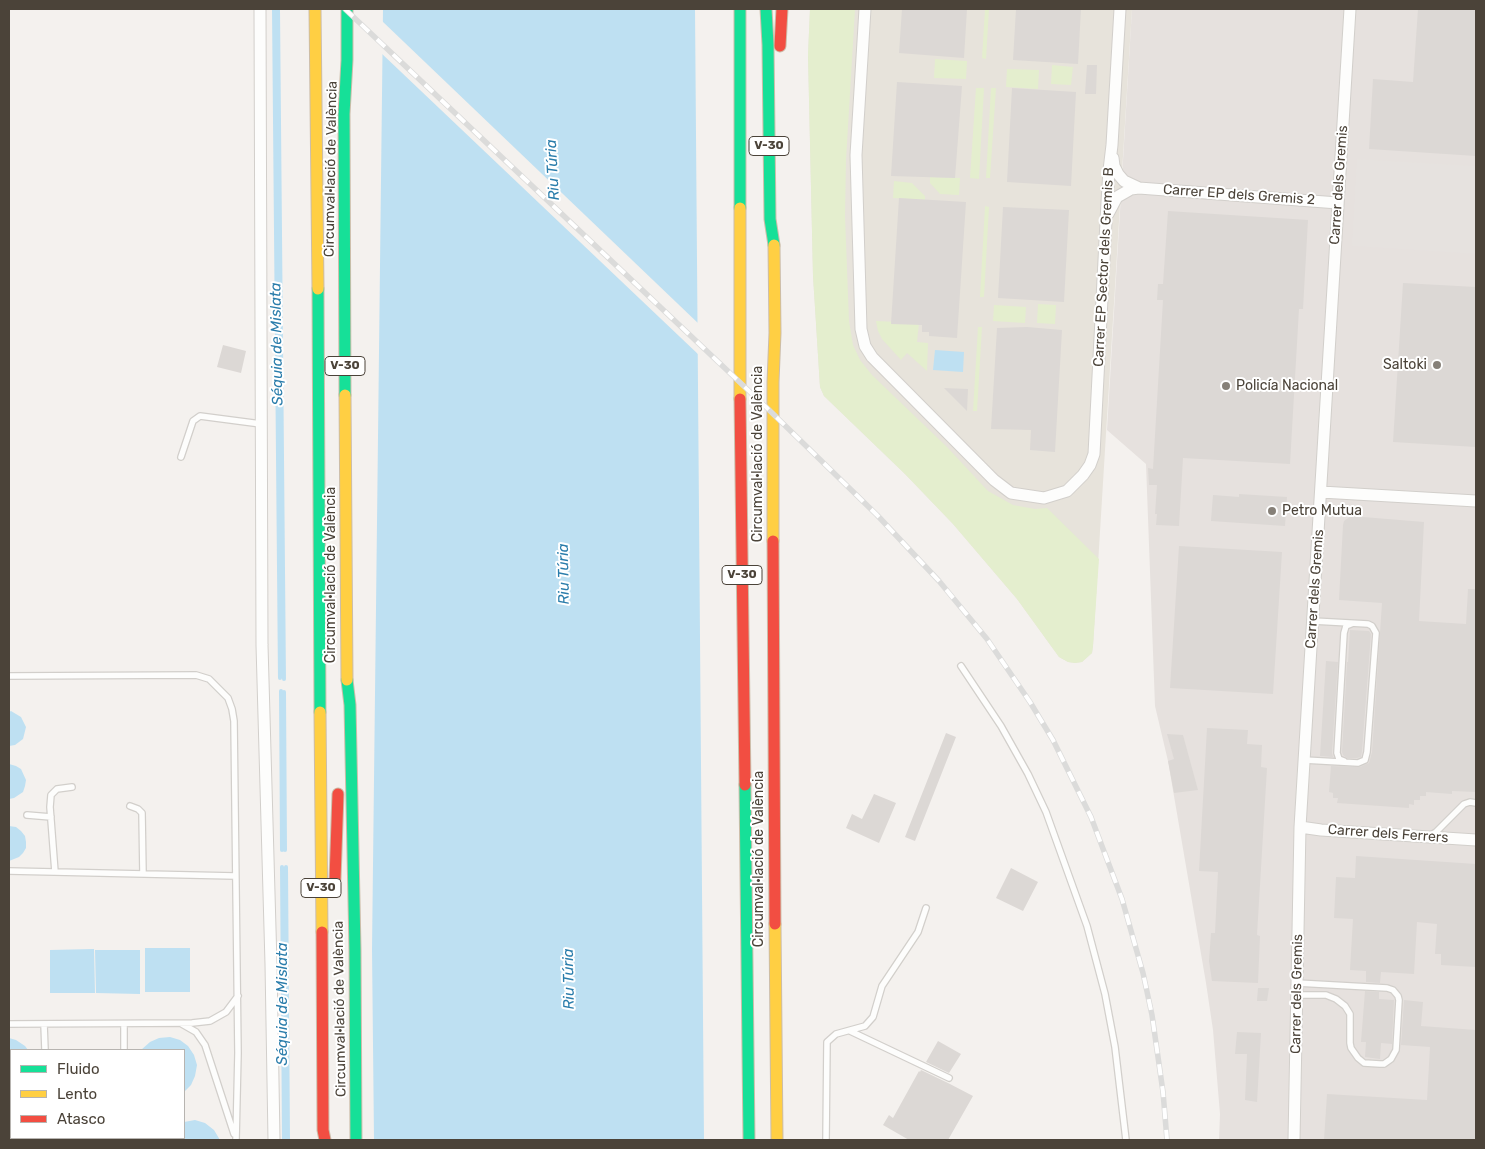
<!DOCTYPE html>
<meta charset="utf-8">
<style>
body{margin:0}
#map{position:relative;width:1485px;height:1149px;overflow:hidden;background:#f4f1ee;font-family:Rubik,sans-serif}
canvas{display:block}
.frame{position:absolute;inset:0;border:10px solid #4b4339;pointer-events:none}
.legend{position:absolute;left:10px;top:1049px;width:175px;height:90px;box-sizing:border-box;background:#fff;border:1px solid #b7b4b0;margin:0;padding:6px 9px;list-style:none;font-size:15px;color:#4b4339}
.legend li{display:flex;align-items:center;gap:10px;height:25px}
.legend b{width:25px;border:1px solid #b7b4b0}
</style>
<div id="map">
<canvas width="1485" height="1149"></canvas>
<div class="frame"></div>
<ul class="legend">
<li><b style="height:6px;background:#16e098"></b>Fluido</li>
<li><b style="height:6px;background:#ffcf43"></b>Lento</li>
<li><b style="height:6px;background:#f24e42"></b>Atasco</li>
</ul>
</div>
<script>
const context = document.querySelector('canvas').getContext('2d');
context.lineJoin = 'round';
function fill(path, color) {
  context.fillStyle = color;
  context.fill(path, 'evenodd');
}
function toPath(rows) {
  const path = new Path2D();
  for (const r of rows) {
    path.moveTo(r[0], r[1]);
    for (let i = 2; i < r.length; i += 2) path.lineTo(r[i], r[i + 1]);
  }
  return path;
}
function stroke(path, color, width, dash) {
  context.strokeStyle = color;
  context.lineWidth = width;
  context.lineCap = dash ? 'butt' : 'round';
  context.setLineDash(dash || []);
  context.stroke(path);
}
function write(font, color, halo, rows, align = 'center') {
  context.font = font + ' Rubik,sans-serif';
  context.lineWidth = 4;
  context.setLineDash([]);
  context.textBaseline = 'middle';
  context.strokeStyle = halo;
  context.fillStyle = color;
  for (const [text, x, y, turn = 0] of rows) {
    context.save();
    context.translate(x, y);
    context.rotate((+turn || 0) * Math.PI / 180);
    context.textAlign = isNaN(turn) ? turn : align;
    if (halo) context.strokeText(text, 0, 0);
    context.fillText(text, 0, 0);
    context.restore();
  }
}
fill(toPath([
 [810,9,1132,9,1093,646,1092,653,1082,662,1075,663,1068,662,1059,657,1017,599,953,524,905,474,824,396,820,387,813,276,808,55]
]), '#e7e3db');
fill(toPath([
 [1132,9,1476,9,1476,1140,1219,1140,1220,1114,1213,1030,1206,983,1168,761,1155,706,1146,464,1107,430]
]), '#e6e1de');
fill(toPath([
 [810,9,855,9,846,160,845,216,849,321,853,345,860,360,872,375,947,447,988,491,1013,505,1035,509,1047,508,1099,559,1093,646,1092,653,1082,662,1075,663,1068,662,1059,657,1017,599,953,524,905,474,824,396,820,387,813,276,808,55],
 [985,9,989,9,986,59,982,58],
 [935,59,967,61,966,79,934,78],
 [1052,65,1073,67,1071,85,1051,84],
 [1007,69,1039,70,1038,89,1006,87],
 [976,88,984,88,979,179,970,178],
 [991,88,996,88,990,178,986,178],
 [930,177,960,178,959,195,940,194,930,183],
 [894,181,912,183,925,196,925,200,893,198],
 [985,206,989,207,984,297,980,297],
 [1038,304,1056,305,1055,324,1037,323],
 [994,305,1026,307,1025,323,993,321],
 [876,321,919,323,917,342,928,343,927,371,907,353,901,360,882,339,878,331],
 [978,327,982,327,977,411,973,411]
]), '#e4eece');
fill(toPath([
 [1357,159,1476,166,1476,254,1352,246]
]), '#e6e2df');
fill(toPath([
 [383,9,695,9,704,1140,374,1140,372,949],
 [935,350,964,352,963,372,933,370],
 [11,711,21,717,26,727,23,739,15,745,9,746,9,712],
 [9,764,16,766,21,769,26,780,25,786,23,792,14,798,9,799],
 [9,826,16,827,21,831,25,836,26,842,26,848,23,853,19,857,9,861],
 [145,948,190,948,190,992,145,992],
 [94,949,95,993,50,993,50,950],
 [95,950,140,950,140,994,96,993],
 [170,1037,180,1040,188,1046,194,1055,197,1065,195,1076,191,1085,184,1092,184,1050,141,1050,150,1042,159,1038],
 [9,1038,16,1040,25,1046,28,1050,11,1050,11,1096,9,1096],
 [195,1120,205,1123,214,1130,220,1140,164,1140,165,1138,184,1138,184,1122]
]), '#bee0f2');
fill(toPath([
 [381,20,700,325,700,356,380,52]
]), '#f4f1ee');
stroke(toPath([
 [274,9,280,678],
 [278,9,284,679],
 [281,691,282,850],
 [284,692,285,850],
 [282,867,284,1140],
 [286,867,288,1140]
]), '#bee0f2', 4);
fill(toPath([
 [902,9,967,9,964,58,899,53],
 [1016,9,1081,9,1078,64,1013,60],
 [1418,9,1476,9,1476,156,1369,149,1373,79,1413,82],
 [1087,65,1097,65,1096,94,1085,94],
 [897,82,962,86,955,178,891,176],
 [1012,88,1076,92,1071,186,1007,182],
 [899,198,966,202,957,338,929,336,929,332,922,332,922,325,891,324],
 [1003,207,1069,210,1064,302,998,298],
 [1168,211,1308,220,1303,309,1299,309,1290,464,1183,458,1179,526,1156,525,1157,514,1155,514,1157,485,1149,485,1148,468,1153,469,1163,300,1157,300,1158,284,1163,284],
 [1403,283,1476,287,1476,447,1393,442],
 [1027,327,1062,330,1055,452,1030,450,1031,430,991,429,997,328],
 [223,345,246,351,241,373,217,367],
 [944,388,968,389,967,411],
 [1239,494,1287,497,1285,526,1211,521,1213,495,1239,497],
 [1351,516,1424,522,1419,621,1466,624,1468,589,1476,589,1476,792,1452,791,1452,794,1426,792,1426,796,1420,796,1420,800,1414,800,1414,805,1409,804,1409,808,1337,803,1338,798,1333,798,1333,793,1329,792,1331,766,1360,767,1369,763,1372,752,1382,603,1339,600,1343,525,1344,521],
 [1179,546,1282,552,1273,694,1170,688],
 [1350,630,1369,631,1371,634,1362,751,1361,757,1357,758,1347,758,1343,755,1342,752,1347,662,1348,662],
 [1326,661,1338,662,1332,753,1333,757,1320,756],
 [1207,728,1248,730,1247,744,1262,745,1261,767,1267,768,1257,935,1260,936,1258,983,1212,981,1209,961,1211,933,1215,933,1218,872,1199,871],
 [946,733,956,737,915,841,905,837],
 [1167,734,1183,735,1198,790,1174,793,1168,761,1174,759],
 [874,794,896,803,879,843,846,828,852,814,862,819],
 [1356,856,1476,864,1476,967,1441,965,1441,954,1435,954,1437,924,1417,922,1414,974,1381,972,1380,983,1366,982,1366,971,1350,970,1353,919,1334,918,1336,877,1355,878],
 [1011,868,1038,882,1023,911,996,898],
 [1258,988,1269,988,1267,1001,1257,1001],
 [1365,991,1379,992,1379,999,1394,1000,1392,1044,1381,1043,1380,1059,1365,1057,1366,1042,1361,1042],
 [1404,1000,1423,1002,1421,1026,1476,1030,1476,1140,1324,1140,1327,1094,1427,1100,1430,1047,1401,1045],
 [1237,1032,1261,1033,1257,1102,1245,1100,1247,1054,1235,1054],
 [938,1041,961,1054,949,1073,926,1062],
 [921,1070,948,1083,973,1096,948,1140,909,1140,883,1125,889,1115,893,1118,919,1071,920,1072]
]), '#dcd8d5');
const lane = toPath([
 [181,457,193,421,200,416,261,424],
 [961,666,1001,726,1028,774,1046,812,1087,926,1105,994,1115,1047,1126,1140],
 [9,676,196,675,209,679,228,698,232,709,234,721,238,1053,236,1140],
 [1304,760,1358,763,1365,760,1367,752,1376,633,1372,626,1368,624,1313,621],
 [1344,761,1339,759,1337,753,1344,633,1346,626,1351,624],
 [130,806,138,809,142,813,143,874],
 [27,815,51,817],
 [1431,835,1436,832,1464,804,1470,802,1476,803],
 [9,871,235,876],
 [55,872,50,807,51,795,57,789,72,787],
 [1297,983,1387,988,1393,990,1398,996,1399,1000,1396,1050,1391,1059,1384,1064,1380,1064,1364,1063,1358,1058,1351,1048,1350,1043,1350,1014,1345,1006,1336,999,1326,995,1297,995],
 [9,1024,192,1023,210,1021,226,1012,238,996],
 [44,1024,45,1050],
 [182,1024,196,1032,205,1045,234,1134],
 [850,1031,949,1078],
 [124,1050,124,1024],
 [48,1138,48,1140],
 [125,1138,125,1140],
 [826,1140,827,1042,836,1034,865,1026,873,1017,882,986,918,932,926,908]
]);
const street = toPath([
 [260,9,262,645,271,964,274,1140],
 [865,9,856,155,861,329,865,346,872,357,994,480,1011,493,1044,498,1067,491,1083,475,1090,465,1094,454,1107,202,1109,170,1112,145,1120,9],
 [1113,158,1114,166,1118,174,1124,181,1139,188],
 [1108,214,1117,197,1131,189,1139,188,1338,203],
 [1321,492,1476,501],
 [1300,827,1321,830,1476,840],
 [1294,1140,1300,827,1350,9]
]);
const fast = toPath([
 [740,9,740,208],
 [766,9,768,45,770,219,774,245],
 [318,289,320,712],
 [345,395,344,114,347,60,347,9],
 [347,680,350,705,355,950,356,1140],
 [745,785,749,1140]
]);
const slow = toPath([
 [315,9,318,289],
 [740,208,740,399],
 [345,395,347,680],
 [773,541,773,382,775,333,774,245],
 [320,712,322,932],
 [775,924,777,1140]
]);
const jam = toPath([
 [780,46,782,9],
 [740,399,745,785],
 [773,541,775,924],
 [335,879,338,794],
 [322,932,323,1130,325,1140]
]);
stroke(lane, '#d2cfcb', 8);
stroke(street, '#d2cfcb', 13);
stroke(fast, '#ccbda9', 13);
stroke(slow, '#ccbda9', 13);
stroke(jam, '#ccbda9', 13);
stroke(lane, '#fdfdfc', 5.5);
stroke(street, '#fdfdfc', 11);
stroke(fast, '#16e098', 11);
stroke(slow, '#ffcf43', 11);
stroke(jam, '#f24e42', 11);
const rail = toPath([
 [345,9,767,408,877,515,939,581,987,639,1030,702,1053,740,1091,817,1122,899,1143,973,1152,1015,1163,1092,1167,1140]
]);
stroke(rail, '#dbdbda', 5.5);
stroke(rail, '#fff', 4, [11]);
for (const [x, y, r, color] of [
 [1437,365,5,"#868078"],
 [1226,386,5,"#868078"],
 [1272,511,5,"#868078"]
]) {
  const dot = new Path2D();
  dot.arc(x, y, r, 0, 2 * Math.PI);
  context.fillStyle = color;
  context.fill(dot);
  stroke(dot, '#fff', 2);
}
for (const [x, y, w] of [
 [769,146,40],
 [345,366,40],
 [742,575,40],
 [321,888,40]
]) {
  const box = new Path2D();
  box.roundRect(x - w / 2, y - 9.5, w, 19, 4);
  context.fillStyle = '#fff';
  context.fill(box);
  stroke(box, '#4b4339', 1);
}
write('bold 12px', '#4b4339', null, [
 ["V-30",769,146],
 ["V-30",345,366],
 ["V-30",742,575],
 ["V-30",321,888]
]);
write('14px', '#4b4339', '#fff', [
 ["Circumval·lació de València",331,169,-89],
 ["Carrer dels Gremis",1339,185,-86],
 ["Carrer EP dels Gremis 2",1239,195,4],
 ["Carrer EP Sector dels Gremis B",1104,267,-87],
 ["Circumval·lació de València",758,454,-90],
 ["Circumval·lació de València",331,575,-90],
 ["Carrer dels Gremis",1315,589,-86],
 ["Carrer dels Ferrers",1388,834,4],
 ["Circumval·lació de València",759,859,-90],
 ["Carrer dels Gremis",1297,994,-89],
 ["Circumval·lació de València",340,1009,-91]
]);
write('14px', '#4b4339', '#fff', [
 ["Saltoki",1427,365,"right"],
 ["Policía Nacional",1236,386],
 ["Petro Mutua",1282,511]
], 'left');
write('italic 15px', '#2a7dab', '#fff', [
 ["Riu Túria",553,170,-93],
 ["Séquia de Mislata",277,344,-91],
 ["Riu Túria",564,574,-91],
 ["Riu Túria",569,979,-91],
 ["Séquia de Mislata",283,1004,-90]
]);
</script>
